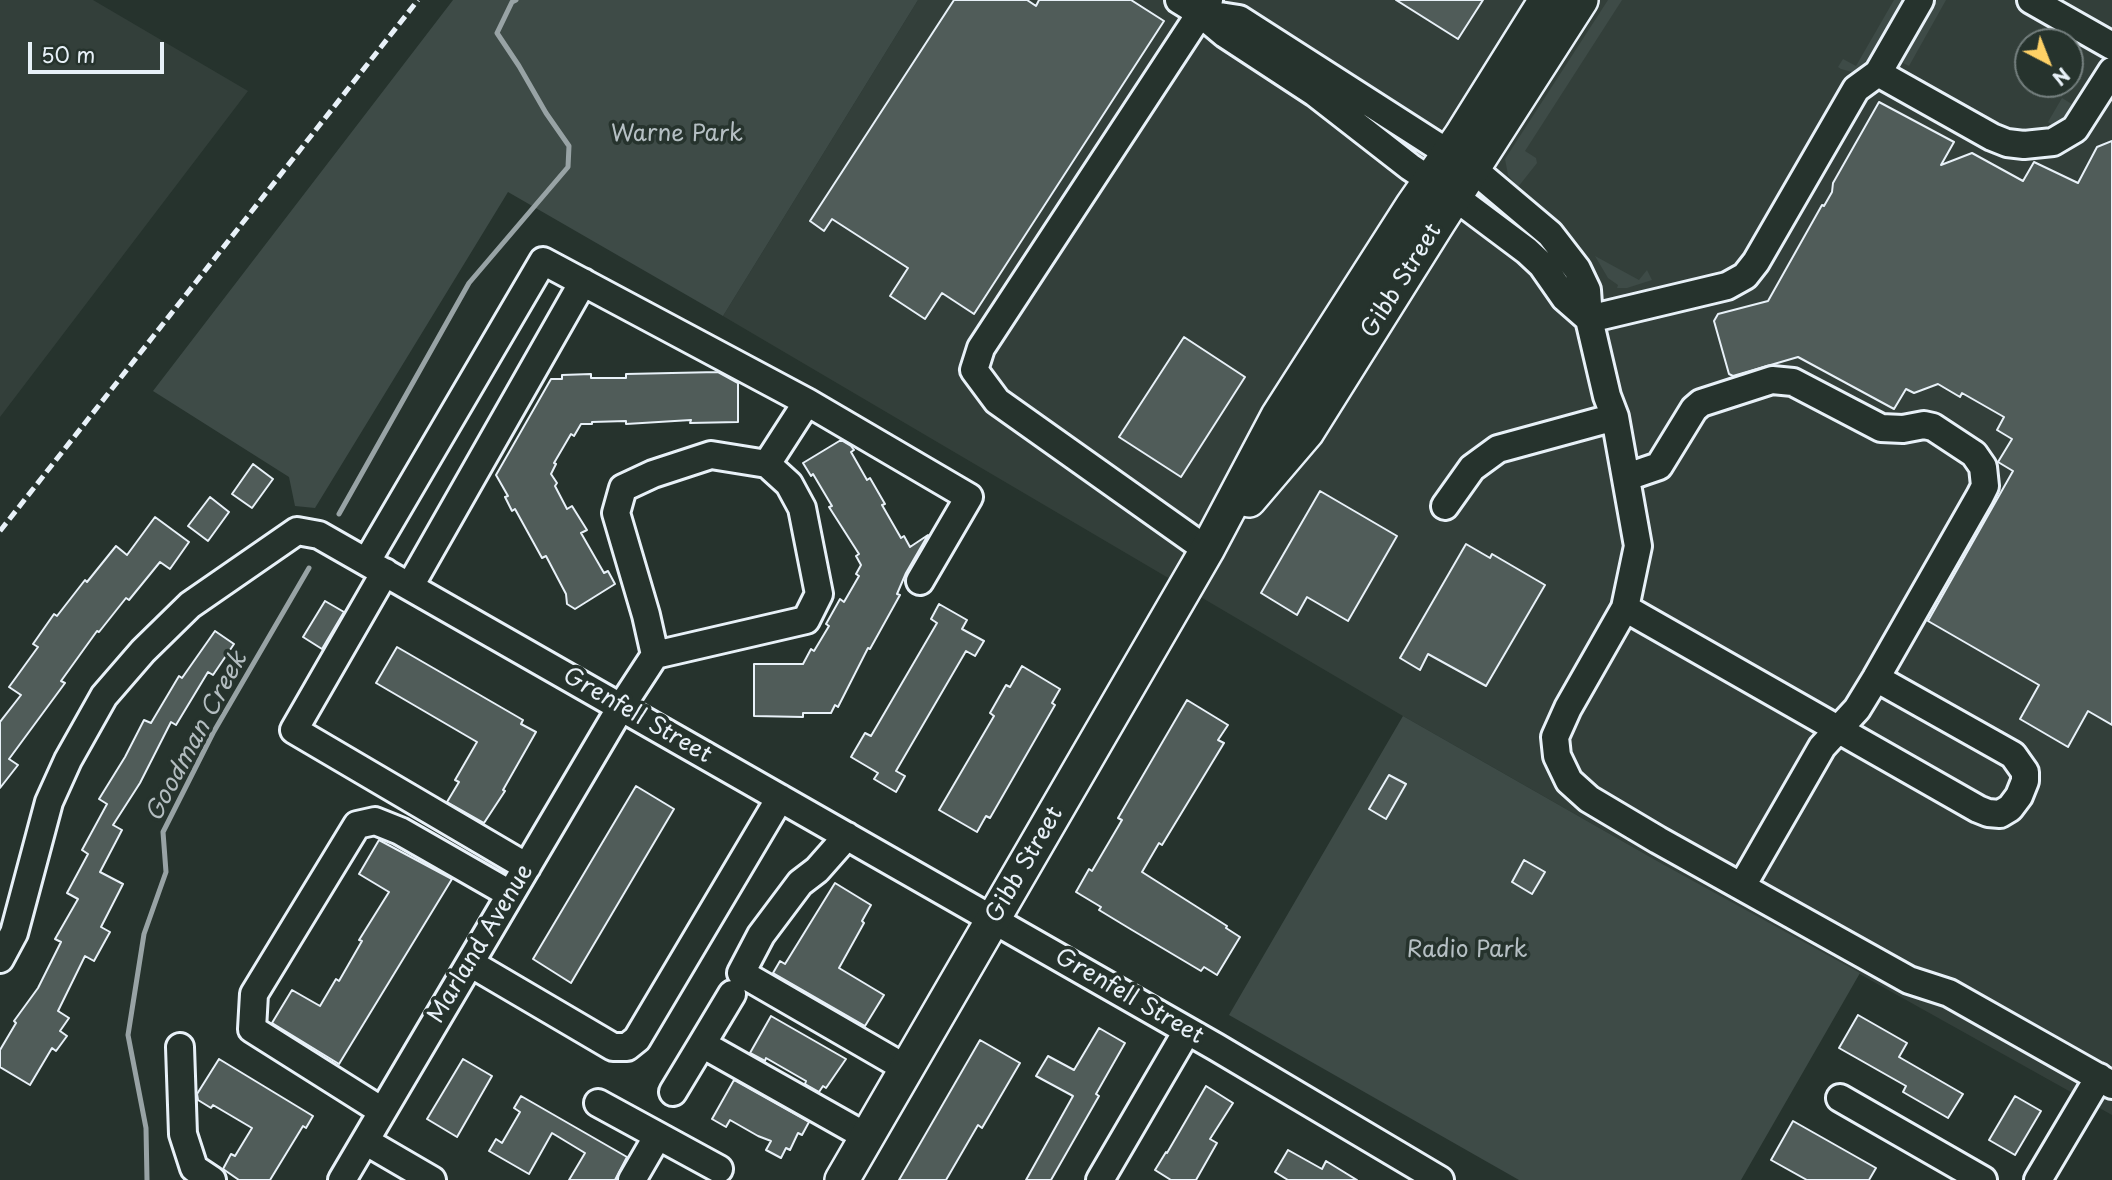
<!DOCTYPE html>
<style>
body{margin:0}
#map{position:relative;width:2112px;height:1180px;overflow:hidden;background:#26332d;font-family:"Playpen Sans",sans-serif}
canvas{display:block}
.north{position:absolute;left:2014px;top:28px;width:70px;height:70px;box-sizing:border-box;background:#26332d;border:2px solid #747f7e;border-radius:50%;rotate:138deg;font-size:19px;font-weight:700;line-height:28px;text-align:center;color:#e8f1f8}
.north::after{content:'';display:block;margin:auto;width:24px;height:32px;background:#ffd166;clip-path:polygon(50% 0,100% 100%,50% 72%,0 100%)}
.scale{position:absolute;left:28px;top:42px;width:136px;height:32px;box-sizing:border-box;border:4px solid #e8f1f8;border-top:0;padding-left:9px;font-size:21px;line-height:24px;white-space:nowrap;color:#e8f1f8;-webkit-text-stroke:5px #26332d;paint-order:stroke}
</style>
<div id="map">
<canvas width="2112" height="1180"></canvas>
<div class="north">N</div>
<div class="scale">50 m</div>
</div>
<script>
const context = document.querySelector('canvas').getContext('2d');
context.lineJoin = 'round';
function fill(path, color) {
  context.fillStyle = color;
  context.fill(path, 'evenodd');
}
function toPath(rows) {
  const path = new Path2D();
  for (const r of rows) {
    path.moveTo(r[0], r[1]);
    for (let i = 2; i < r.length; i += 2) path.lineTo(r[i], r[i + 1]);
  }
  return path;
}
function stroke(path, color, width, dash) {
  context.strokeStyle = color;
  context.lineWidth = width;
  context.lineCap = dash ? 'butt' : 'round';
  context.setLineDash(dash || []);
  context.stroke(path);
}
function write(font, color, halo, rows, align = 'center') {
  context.font = font + ' "Playpen Sans",sans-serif';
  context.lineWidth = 7;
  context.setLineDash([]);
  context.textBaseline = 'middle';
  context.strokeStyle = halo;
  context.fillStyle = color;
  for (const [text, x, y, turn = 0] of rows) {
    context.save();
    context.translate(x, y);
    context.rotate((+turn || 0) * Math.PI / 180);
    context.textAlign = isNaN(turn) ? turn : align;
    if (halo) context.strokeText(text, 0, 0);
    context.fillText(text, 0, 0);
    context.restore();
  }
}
fill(toPath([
 [0,0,93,0,248,91,0,417],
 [918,0,2112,0,2112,1115,1659,862,1403,716,723,316],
 [2028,42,2070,42,2070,84,2028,84]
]), '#333f3a');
fill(toPath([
 [453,0,918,0,723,316,508,192,315,508,295,506,289,477,153,391],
 [1608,0,1622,0,1525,151,1536,158,1537,163,1518,187,1508,175,1505,159],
 [1894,0,1903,0,1866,64,1852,72,1841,69,1838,67,1843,59,1856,66],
 [1937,0,1946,0,1909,66,1903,63,1904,60],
 [2062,98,2075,106,2067,118,2054,126,2048,122],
 [1595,256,1639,280,1647,270,1652,280,1627,288,1617,288,1618,285,1608,278],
 [1403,716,1659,862,1860,973,1741,1180,1519,1180,1229,1015]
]), '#3e4b47');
stroke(toPath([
 [339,514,469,283,568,167,569,146,546,113,519,66,497,33,512,2,516,0],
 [147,1180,146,1128,128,1035,144,934,166,872,163,832,213,733,309,568]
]), '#98a3a5', 5);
const building = toPath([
 [954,0,1027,0,1036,6,1039,0,1131,0,1164,21,974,314,942,293,925,319,890,296,908,268,832,219,824,231,810,221,954,0],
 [1396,0,1483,0,1458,39,1396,0],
 [1879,102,1954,142,1941,165,1972,153,2023,181,2034,162,2078,183,2097,147,2112,141,2112,725,2088,711,2068,747,2020,719,2039,685,1928,621,2013,471,1998,462,2012,439,1997,430,2004,417,1962,393,1960,397,1938,384,1914,393,1906,389,1894,409,1798,357,1733,376,1729,374,1714,321,1718,314,1768,301,1822,205,1824,206,1832,192,1833,183,1879,102],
 [1184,337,1245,377,1181,477,1119,437,1184,337],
 [718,372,738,383,738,422,690,423,691,420,626,424,626,421,592,422,592,424,581,424,574,436,571,434,554,463,556,464,551,474,557,483,555,486,567,509,572,506,587,530,581,533,604,573,608,571,615,584,575,609,567,604,566,594,546,556,542,558,515,509,512,511,505,497,508,496,496,475,551,379,562,379,562,375,591,374,591,378,626,378,626,374,718,372],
 [841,440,851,446,854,450,851,452,867,480,870,478,885,504,882,505,901,538,904,536,910,547,928,535,906,573,897,594,900,595,870,649,868,648,838,707,835,705,831,713,803,713,803,717,754,716,754,664,803,664,811,649,814,651,829,626,826,624,840,599,844,602,859,576,856,574,861,565,856,556,859,554,829,507,832,506,813,474,811,476,803,463,841,440],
 [253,464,273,479,252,508,232,494,253,464],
 [1320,491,1397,536,1348,621,1307,597,1297,615,1261,593,1320,491],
 [210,497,229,512,208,541,188,526,210,497],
 [155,517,189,542,170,569,160,562,129,600,126,598,99,632,97,631,61,681,65,683,9,759,18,765,0,788,0,722,21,695,9,687,38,647,33,644,54,614,57,616,85,580,87,582,116,546,127,555,155,517],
 [1466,544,1490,558,1492,554,1545,585,1486,686,1428,654,1420,670,1400,658,1466,544],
 [325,601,344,612,322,649,303,637,325,601],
 [939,604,967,620,962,629,984,641,975,656,966,651,896,771,905,776,896,792,874,779,878,773,851,757,865,733,871,736,937,623,931,619,939,604],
 [215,631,234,644,213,675,208,672,176,725,171,722,140,783,113,825,122,830,100,872,123,884,101,927,110,932,94,961,85,956,58,1011,69,1018,60,1031,67,1036,56,1051,52,1048,30,1085,0,1067,0,1050,16,1023,14,1021,38,988,61,942,55,939,78,899,67,893,88,854,82,850,107,804,99,799,125,757,144,720,151,723,179,676,182,678,215,631],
 [397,647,523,720,521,724,536,732,503,790,505,791,484,823,447,802,459,782,455,780,477,742,376,683,397,647],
 [1022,666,1060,689,1052,703,1055,705,990,818,986,816,977,832,939,810,994,716,990,713,1006,685,1010,687,1022,666],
 [1187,700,1228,725,1218,740,1224,743,1162,845,1159,843,1142,872,1227,926,1226,928,1240,937,1217,975,1204,967,1201,971,1132,930,1099,910,1101,907,1076,892,1089,869,1092,871,1122,820,1118,818,1187,700],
 [1389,775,1406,784,1386,819,1369,809,1389,775],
 [636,786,674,809,571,983,533,959,636,786],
 [379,840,452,879,339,1064,272,1023,292,990,320,1006,336,979,339,981,362,941,359,940,389,892,359,874,379,840],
 [1524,860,1545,872,1532,894,1512,882,1524,860],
 [835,883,871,905,862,921,864,923,839,968,884,995,865,1026,773,973,780,961,785,964,835,883],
 [1858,1015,1907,1043,1899,1057,1963,1094,1948,1118,1903,1092,1906,1086,1839,1048,1858,1015],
 [771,1016,846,1059,826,1088,823,1086,819,1092,805,1084,806,1081,766,1058,765,1061,750,1053,771,1016],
 [1099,1028,1125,1043,1096,1094,1099,1096,1051,1180,1026,1180,1073,1096,1036,1076,1048,1056,1074,1070,1099,1028],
 [980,1040,1020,1063,982,1128,978,1125,946,1180,899,1180,980,1040],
 [219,1059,313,1116,306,1128,303,1126,270,1180,239,1180,223,1169,231,1154,235,1156,252,1128,213,1105,211,1108,198,1100,197,1094,219,1059],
 [463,1059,492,1076,457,1137,427,1119,463,1059],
 [734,1080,809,1122,802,1135,798,1133,790,1150,786,1148,781,1158,766,1150,771,1141,758,1136,730,1120,726,1127,712,1119,734,1080],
 [1206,1086,1233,1103,1210,1139,1217,1143,1196,1180,1171,1180,1155,1170,1166,1152,1167,1153,1206,1086],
 [521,1096,627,1157,615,1180,569,1180,585,1153,552,1133,529,1174,489,1151,496,1139,502,1143,520,1112,514,1108,521,1096],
 [2015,1096,2041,1111,2015,1155,1989,1140,2015,1096],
 [1793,1121,1876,1168,1869,1180,1807,1180,1771,1160,1793,1121],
 [1288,1150,1322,1169,1326,1161,1357,1180,1288,1180,1275,1172,1288,1150]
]);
fill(building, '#505c59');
stroke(building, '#e8f1f8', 2);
const minor = toPath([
 [1179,0,1200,13,1225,34,1315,93,1410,167,1455,197,1527,251,1542,265,1565,298,1589,319],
 [2031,0,2112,46],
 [1200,13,1239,19,1473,169,1550,234,1577,269,1587,290,1589,319,1607,396,1615,417,1638,546,1625,608,1568,708,1555,737,1557,756,1569,781,1589,799,1658,840,1909,980,1949,993,2112,1085],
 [1878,73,1992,137,2007,143,2024,145,2053,142,2075,129,2112,71],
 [1589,319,1727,286,1745,276,1756,262,1856,89,1878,73,1920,0],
 [807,402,969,497,920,581],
 [1627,477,1659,466,1694,409,1701,403,1772,380,1793,382,1881,428,1903,429,1924,425,1933,427,1974,454,1983,467,1985,486,1980,496,1876,678,1857,709,1822,747,1742,886],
 [1445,506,1472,468,1498,449,1615,417],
 [1207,550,997,401,974,370,981,348,1209,0],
 [367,561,543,261,807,402,767,464],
 [385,572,294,730,527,867],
 [410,586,583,282],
 [1625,608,1978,809,1988,813,2000,814,2010,808,2019,796,2025,781,2025,772,2013,755,1876,678],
 [847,836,817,870,800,883,761,935,741,973,907,1069],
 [0,959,14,933,49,802,68,760,104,696,143,651,190,605,297,531,319,535,1216,1047,1440,1180],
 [470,963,613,1047,627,1047,637,1039,780,798],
 [732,994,702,1044,867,1137],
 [180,1047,183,1134,194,1168,212,1180],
 [673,1092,702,1044],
 [1840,1098,1983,1180],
 [598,1103,719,1169],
 [382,1111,252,1029,254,994,357,825,375,821,400,831,510,894],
 [365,1141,432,1180],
 [342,1180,621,707,655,655,806,620,819,594,802,508,789,484,767,464,711,455,653,474,623,488,616,513,646,615,655,655],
 [632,1180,657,1137],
 [1100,1180,1187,1031],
 [2038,1180,2099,1077]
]);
const major = toPath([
 [1249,500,1307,432,1438,223,1581,0],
 [842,1180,1207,550,1278,416,1413,205,1461,136,1546,0]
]);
stroke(minor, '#e8f1f8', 32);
stroke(major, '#e8f1f8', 38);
stroke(minor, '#26332d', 26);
stroke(major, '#26332d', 33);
stroke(toPath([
 [0,531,418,0]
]), '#e8f1f8', 5, [10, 5]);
write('23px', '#b5bfc3', '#26332d', [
 ["Warne Park",677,135],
 ["Radio Park",1467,951]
]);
write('23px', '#e8f1f8', '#26332d', [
 ["Gibb Street",1402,281,-58],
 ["Grenfell Street",637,716,30],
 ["Gibb Street",1025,865,-60],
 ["Marland Avenue",481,944,-59],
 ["Grenfell Street",1129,997,30]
]);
write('italic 24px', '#b3bdc0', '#26332d', [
 ["Goodman Creek",197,737,-62]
]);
</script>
